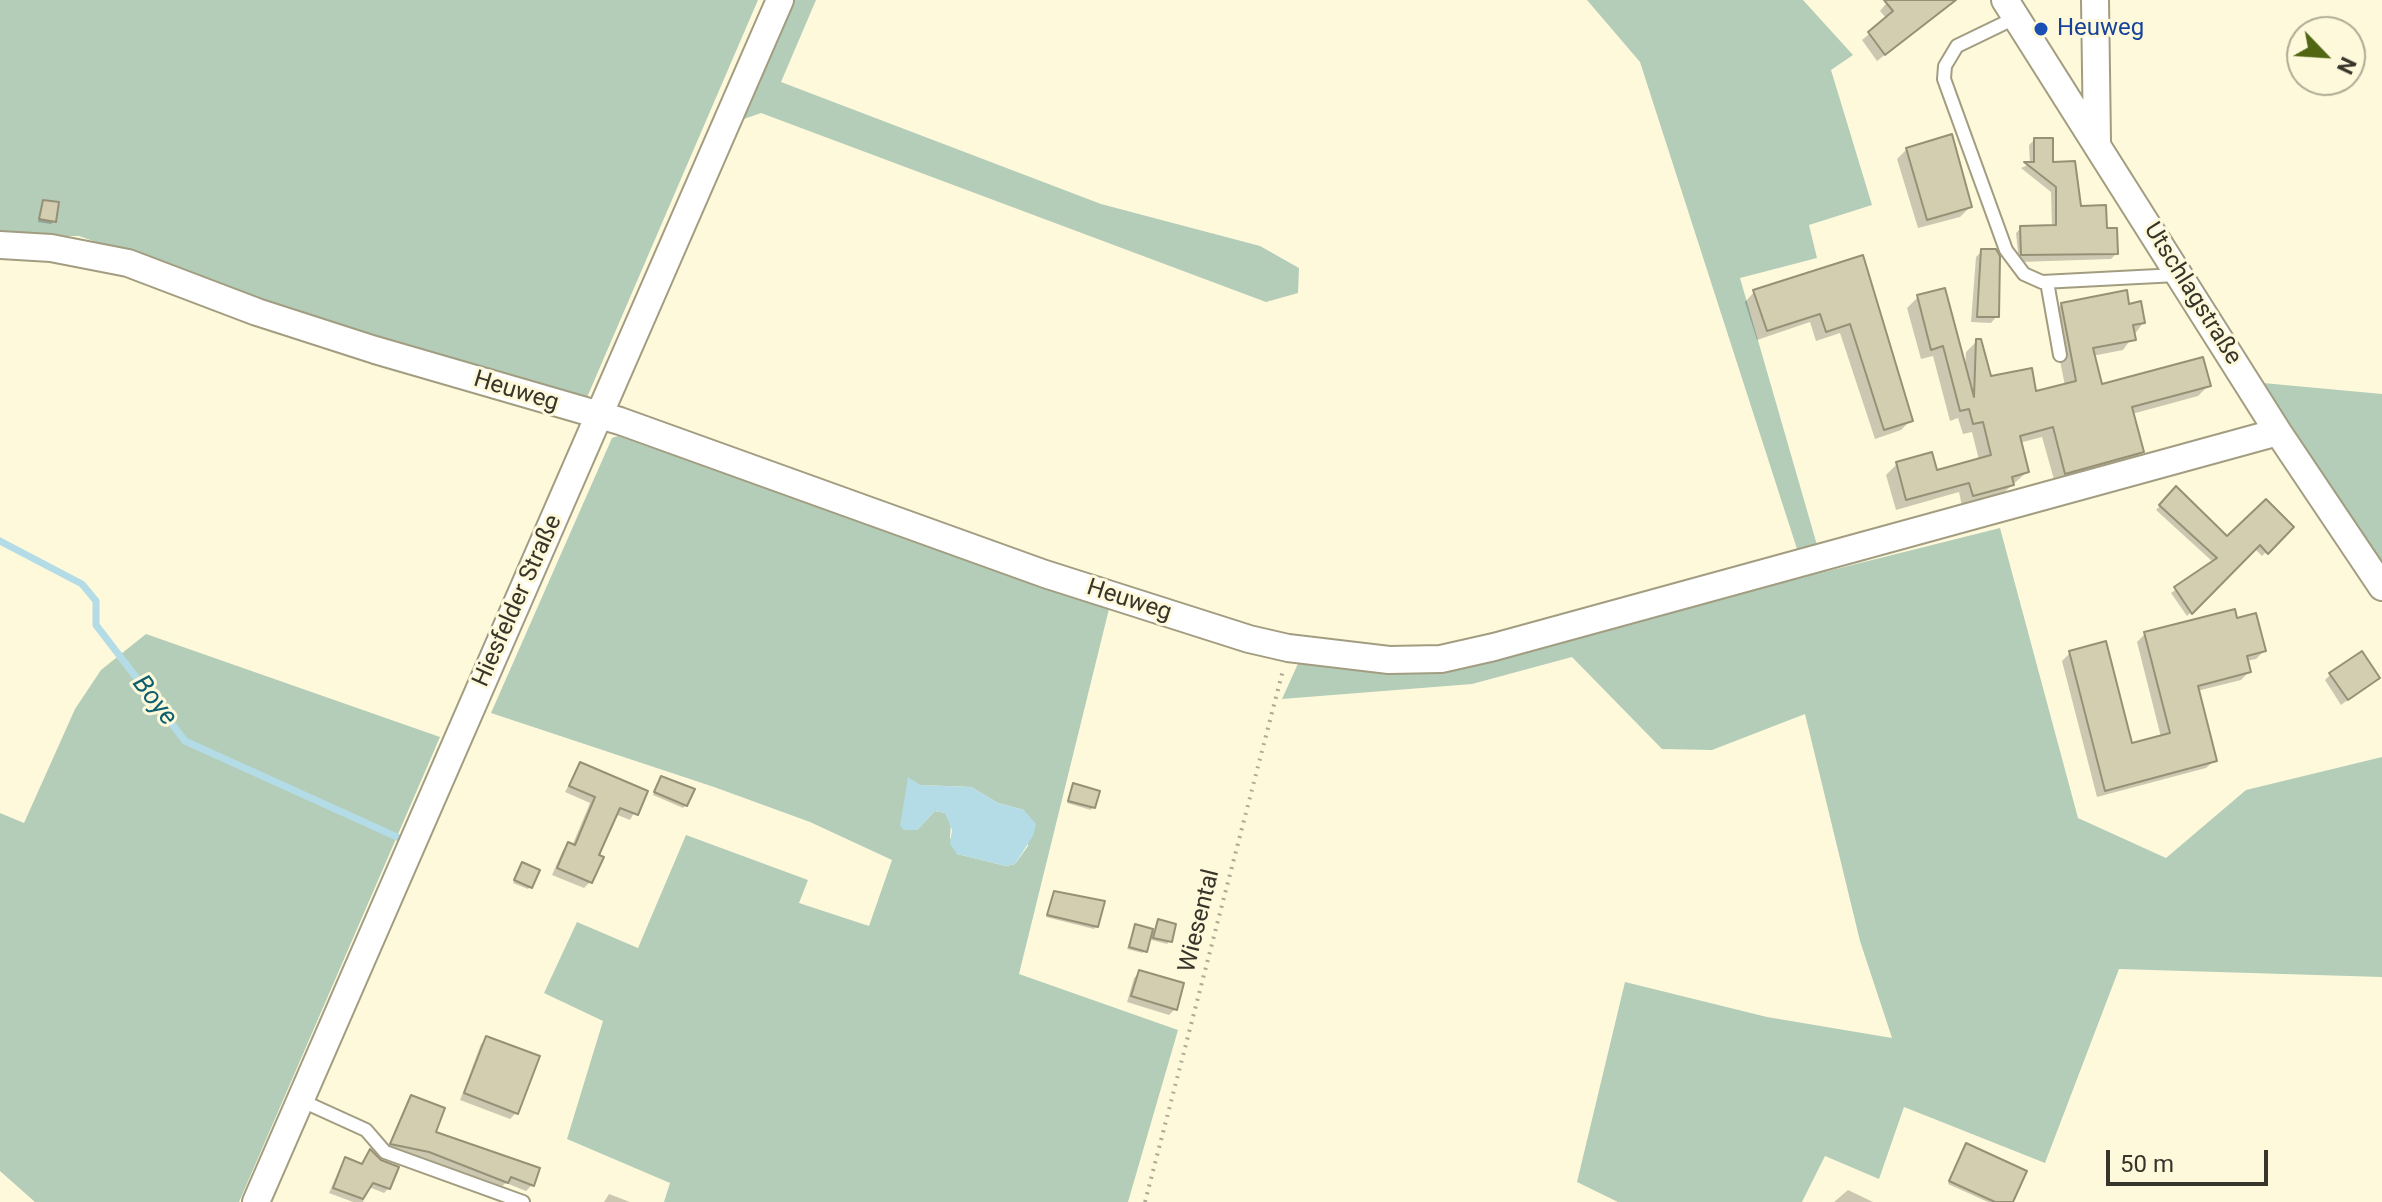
<!DOCTYPE html>
<meta charset="utf-8">
<style>
body{margin:0}
#map{position:relative;width:2382px;height:1202px;overflow:hidden;background:#fff9dc;font-family:Roboto,sans-serif}
canvas{display:block}
.north{position:absolute;left:2286px;top:16px;width:80px;height:80px;box-sizing:border-box;background:#fff9dc;border:2px solid #afab95;border-radius:50%;rotate:115deg;font-size:22px;font-weight:700;line-height:32px;text-align:center;color:#37352a}
.north::after{content:'';display:block;margin:auto;width:28px;height:36px;background:#516613;clip-path:polygon(50% 0,100% 100%,50% 72%,0 100%)}
.scale{position:absolute;left:2106px;top:1150px;width:162px;height:36px;box-sizing:border-box;border:4px solid #37352a;border-top:0;padding-left:10px;font-size:24px;line-height:28px;white-space:nowrap;color:#37352a;-webkit-text-stroke:6px #fff9dc;paint-order:stroke}
</style>
<div id="map">
<canvas width="2382" height="1202"></canvas>
<div class="north">N</div>
<div class="scale">50 m</div>
</div>
<script>
const context = document.querySelector('canvas').getContext('2d');
context.lineJoin = 'round';
function fill(path, color) {
  context.fillStyle = color;
  context.fill(path, 'evenodd');
}
function toPath(rows) {
  const path = new Path2D();
  for (const r of rows) {
    path.moveTo(r[0], r[1]);
    for (let i = 2; i < r.length; i += 2) path.lineTo(r[i], r[i + 1]);
  }
  return path;
}
function stroke(path, color, width, dash) {
  context.strokeStyle = color;
  context.lineWidth = width;
  context.lineCap = dash ? 'butt' : 'round';
  context.setLineDash(dash || []);
  context.stroke(path);
}
function write(font, color, halo, rows, align = 'center') {
  context.font = font + ' Roboto,sans-serif';
  context.lineWidth = 6;
  context.setLineDash([]);
  context.textBaseline = 'middle';
  context.strokeStyle = halo;
  context.fillStyle = color;
  for (const [text, x, y, turn = 0] of rows) {
    context.save();
    context.translate(x, y);
    context.rotate((+turn || 0) * Math.PI / 180);
    context.textAlign = isNaN(turn) ? turn : align;
    if (halo) context.strokeText(text, 0, 0);
    context.fillText(text, 0, 0);
    context.restore();
  }
}
fill(toPath([
 [0,0,758,0,585,402,453,368,79,236,0,236],
 [790,0,816,0,781,82,1101,204,1260,246,1299,268,1298,293,1266,302,761,113,738,121],
 [1587,0,1803,0,1853,55,1831,70,1872,205,1809,225,1817,258,1740,278,1817,545,1798,552,1640,62],
 [2263,383,2382,394,2382,566],
 [618,436,1109,609,1019,974,1178,1030,1128,1202,664,1202,670,1183,567,1139,603,1021,544,993,577,922,638,948,686,835,808,880,799,903,869,926,892,860,810,822,714,787,491,713,612,438],
 [908,778,920,785,971,787,998,803,1024,810,1028,846,1015,864,1006,866,957,854,950,837,951,822,945,813,935,811,917,830],
 [2000,528,2078,818,2166,858,2246,790,2382,757,2382,977,2119,969,2045,1163,1904,1107,1879,1179,1825,1156,1802,1202,1618,1202,1577,1182,1625,982,1767,1017,1892,1038,1860,941,1805,714,1712,750,1662,749,1572,657,1472,684,1282,699,1301,657,1568,636],
 [146,634,440,737,239,1202,35,1202,0,1171,0,813,24,823,75,709,101,670]
]), '#b3cdb9');
fill(toPath([
 [908,777,920,785,971,787,998,803,1024,810,1036,824,1033,836,1015,864,1006,866,957,854,950,844,952,830,945,813,935,811,917,830,904,830,900,826]
]), '#b3dce6');
fill(toPath([
 [1889,0,1955,0,1877,61,1862,40,1887,19,1880,11],
 [2034,140,2080,208,2105,230,2116,254,2111,259,2019,262,2016,233,2021,228,2052,227,2051,192,2021,168,2030,164,2029,145],
 [1907,149,1970,207,1960,217,1918,228,1897,159],
 [44,202,54,221,51,224,38,222],
 [1982,251,1997,316,1991,323,1971,322,1976,257],
 [1861,257,1911,420,1901,430,1875,439,1840,333,1816,341,1810,322,1757,340,1745,302,1754,292],
 [1918,297,1965,369,1966,352,1977,341,1990,379,2035,394,2065,386,2051,315,2062,304,2128,306,2143,323,2123,350,2092,356,2100,386,2208,386,2198,396,2132,414,2142,452,2131,462,2055,483,2042,437,2019,443,2027,472,2001,495,1962,506,1959,492,1896,510,1886,475,1897,464,1935,472,1979,460,1972,432,1963,434,1958,418,1950,421,1933,356,1921,359,1907,308],
 [2176,489,2227,538,2291,527,2262,556,2254,548,2187,616,2171,593,2214,563,2156,510],
 [2145,634,2264,651,2256,659,2246,661,2249,672,2241,680,2197,691,2215,760,2206,768,2097,797,2062,661,2070,653,2130,745,2161,737,2137,642],
 [2331,674,2377,678,2341,705,2325,680],
 [580,764,646,792,630,820,615,814,596,856,590,882,584,888,552,875,563,850,569,844,572,846,590,803,565,792],
 [661,778,686,805,683,808,653,795],
 [1074,785,1093,807,1091,810,1067,803],
 [520,867,530,887,528,889,513,883],
 [1055,893,1097,926,1094,929,1046,917],
 [1159,921,1170,941,1167,944,1148,939,1143,953,1127,949,1135,926,1154,931],
 [1140,972,1175,1009,1169,1015,1127,1002,1134,978],
 [487,1038,516,1113,510,1119,460,1100,481,1044],
 [412,1098,433,1134,532,1185,526,1191,506,1183,501,1187,402,1151,399,1155,386,1150],
 [1964,1148,2011,1202,1988,1202,1948,1184],
 [370,1152,389,1188,384,1193,369,1187,363,1202,353,1202,329,1193,341,1165,346,1160,361,1165],
 [1848,1190,1873,1202,1834,1202],
 [609,1194,630,1202,604,1202]
]), '#0003');
stroke(toPath([
 [0,541,82,584,96,601,96,625,185,741,397,837]
]), '#b3dce6', 7);
const building = toPath([
 [1884,0,1956,0,1885,55,1868,32,1893,11,1884,0],
 [1952,134,1972,207,1927,220,1906,148,1952,134],
 [2034,138,2053,138,2053,162,2075,161,2081,206,2106,205,2107,228,2117,228,2118,254,2021,255,2020,226,2056,225,2056,187,2024,162,2034,162,2034,138],
 [43,200,59,202,56,222,39,219,43,200],
 [1981,249,1996,249,2000,256,1999,317,1977,317,1981,249],
 [1863,255,1913,421,1884,430,1850,324,1826,332,1820,314,1767,331,1753,290,1863,255],
 [1945,288,1974,397,1976,339,1981,339,1991,376,2032,368,2036,391,2076,381,2061,303,2127,290,2129,304,2141,301,2145,323,2133,325,2136,340,2093,348,2102,384,2203,357,2211,386,2132,407,2144,452,2065,474,2053,427,2020,436,2029,472,2012,477,2014,485,1973,496,1969,483,1906,500,1896,462,1932,452,1937,470,1991,455,1983,422,1973,424,1969,409,1960,411,1943,346,1931,350,1917,295,1945,288],
 [2176,486,2227,536,2266,499,2294,527,2268,554,2260,545,2192,614,2174,587,2217,558,2159,505,2176,486],
 [2235,609,2237,618,2256,613,2266,651,2247,656,2251,672,2198,686,2217,761,2105,791,2069,651,2106,641,2132,743,2170,733,2144,632,2235,609],
 [2362,651,2380,678,2348,700,2329,673,2362,651],
 [580,762,648,791,638,815,620,808,599,855,604,857,592,883,557,868,568,842,575,845,595,797,569,786,580,762],
 [661,776,695,789,687,806,654,792,661,776],
 [1073,783,1100,791,1095,808,1068,801,1073,783],
 [522,862,540,870,532,888,514,880,522,862],
 [1054,891,1105,901,1098,927,1047,915,1054,891],
 [1158,919,1176,924,1172,942,1153,938,1158,919],
 [1135,924,1153,929,1147,952,1129,947,1135,924],
 [1139,970,1184,983,1177,1010,1131,996,1139,970],
 [486,1036,540,1056,518,1114,464,1093,486,1036],
 [411,1095,445,1108,436,1132,540,1168,534,1186,511,1177,508,1183,429,1152,390,1144,411,1095],
 [1966,1143,2027,1171,2013,1202,1995,1202,1949,1181,1966,1143],
 [370,1149,381,1160,399,1167,390,1189,373,1183,363,1199,333,1188,345,1157,362,1164,370,1149]
]);
fill(building, '#d4ceb1');
stroke(building, '#969176', 2);
const service = toPath([
 [2017,17,1957,46,1945,66,1944,79,2006,250,2024,274,2042,282,2177,275],
 [2047,282,2060,355],
 [300,1100,366,1130,385,1152,523,1202]
]);
const minor = toPath([
 [2005,0,2278,432,2382,587],
 [2095,0,2097,141],
 [0,245,51,248,128,263,257,312,375,350,620,421,1045,574,1249,639,1288,648,1389,660,1441,659,1494,647,2278,432],
 [256,1202,780,0]
]);
stroke(service, '#a29d81', 16);
stroke(minor, '#a29d81', 30);
stroke(toPath([
 [1145,1202,1283,670]
]), '#ada993', 4, [2, 6]);
stroke(service, '#fff', 12);
stroke(minor, '#fff', 26);
for (const [x, y, r, color] of [
 [2041,29,8,"#1a4fb4"]
]) {
  const dot = new Path2D();
  dot.arc(x, y, r, 0, 2 * Math.PI);
  context.fillStyle = color;
  context.fill(dot);
  stroke(dot, '#fff9dc', 3);
}
write('24px', '#164399', '#fff9dc', [
 ["Heuweg",2057,29]
], 'left');
write('24px', '#37352a', '#fff9dc', [
 ["Utschlagstraße",2192,294,58],
 ["Heuweg",516,392,17],
 ["Hiesfelder Straße",518,601,-66],
 ["Heuweg",1129,601,18],
 ["Wiesental",1200,921,-76]
]);
write('italic 26px', '#0b5f6e', '#fff9dc', [
 ["Boye",154,701,52]
]);
</script>
